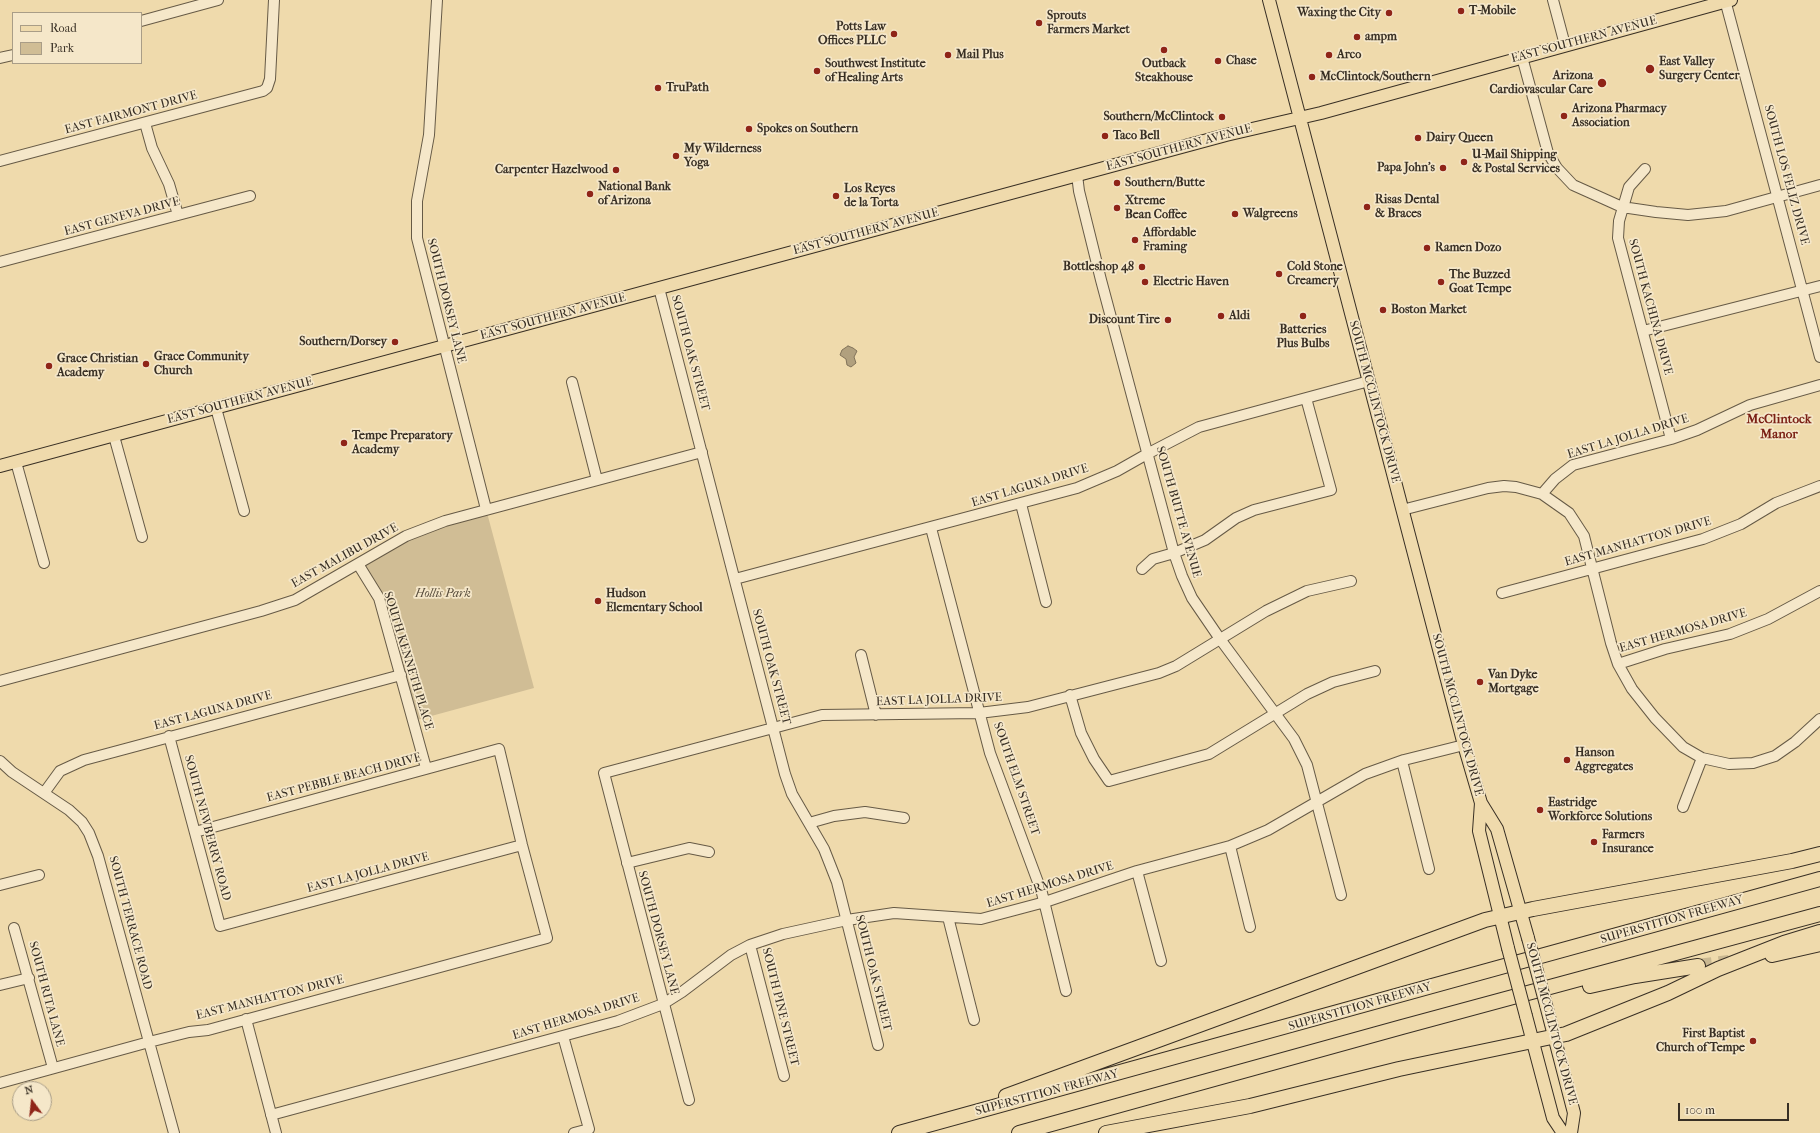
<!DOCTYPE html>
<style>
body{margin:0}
#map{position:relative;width:1820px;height:1133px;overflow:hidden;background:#efdaac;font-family:"IM FELL French Canon",serif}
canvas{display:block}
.legend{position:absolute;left:12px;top:12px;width:130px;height:52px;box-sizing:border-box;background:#f5e7c9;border:1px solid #a99d87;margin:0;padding:5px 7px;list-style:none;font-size:12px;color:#382f24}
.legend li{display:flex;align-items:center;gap:8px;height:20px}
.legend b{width:20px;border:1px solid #a99d87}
.north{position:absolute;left:12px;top:1081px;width:40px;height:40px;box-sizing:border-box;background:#f5e7c9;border:1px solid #a99d87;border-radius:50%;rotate:345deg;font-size:11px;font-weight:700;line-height:16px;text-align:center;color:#382f24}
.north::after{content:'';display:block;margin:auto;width:14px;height:18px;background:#8f2418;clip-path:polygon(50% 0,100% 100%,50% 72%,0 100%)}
.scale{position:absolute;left:1678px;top:1103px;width:111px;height:18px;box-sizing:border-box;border:2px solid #382f24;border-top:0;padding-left:5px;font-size:12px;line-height:14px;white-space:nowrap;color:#382f24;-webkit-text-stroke:3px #f5e7c9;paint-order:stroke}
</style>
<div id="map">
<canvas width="1820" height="1133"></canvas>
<ul class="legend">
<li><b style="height:5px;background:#efdaac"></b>Road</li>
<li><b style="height:11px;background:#d0bd95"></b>Park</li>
</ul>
<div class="north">N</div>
<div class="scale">100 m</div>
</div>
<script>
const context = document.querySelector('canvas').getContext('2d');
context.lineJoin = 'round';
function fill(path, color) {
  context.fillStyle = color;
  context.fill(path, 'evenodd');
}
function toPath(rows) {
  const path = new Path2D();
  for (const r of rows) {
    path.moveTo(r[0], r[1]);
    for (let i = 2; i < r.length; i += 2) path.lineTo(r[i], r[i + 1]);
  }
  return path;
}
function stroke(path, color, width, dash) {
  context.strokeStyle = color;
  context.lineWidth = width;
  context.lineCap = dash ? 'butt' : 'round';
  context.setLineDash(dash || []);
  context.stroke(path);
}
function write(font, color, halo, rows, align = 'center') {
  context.font = font + ' "IM FELL French Canon",serif';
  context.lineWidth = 3.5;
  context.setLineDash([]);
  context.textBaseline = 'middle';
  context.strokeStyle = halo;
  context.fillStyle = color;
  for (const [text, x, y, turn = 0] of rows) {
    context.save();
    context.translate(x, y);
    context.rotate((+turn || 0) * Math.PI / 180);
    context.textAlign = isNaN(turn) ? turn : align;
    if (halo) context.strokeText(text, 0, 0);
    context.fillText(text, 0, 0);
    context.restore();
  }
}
fill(toPath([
 [486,509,534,688,413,721,379,598,358,564,406,536]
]), '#d0bd95');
const water = toPath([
 [848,346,853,348,857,351,854,357,856,363,851,367,847,365,846,359,840,355,842,350,848,346]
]);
fill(water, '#b1a07e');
stroke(water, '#81735a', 1);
stroke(toPath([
 [1698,966,1729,962]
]), '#cab891', 14, [14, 7]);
const minor = toPath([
 [437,0,429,135,417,201,417,238,486,509],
 [1553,0,1565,45],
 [1725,0,1820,357],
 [141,21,218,0],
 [1522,57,1548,153,1557,168,1573,185,1602,198,1622,207,1656,212,1688,215,1726,211,1820,185],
 [0,58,13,55],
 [145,123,152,148,169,184,178,215],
 [0,161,263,91,267,88,270,79,274,0],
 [1645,169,1629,187,1619,221,1618,238,1671,439],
 [1077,175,1079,191,1101,280,1174,553,1182,576,1192,598,1220,639,1294,739,1307,765,1341,895],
 [0,262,250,196],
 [659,288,785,774,792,794,824,849,837,882,878,1045],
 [1643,331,1820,286],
 [572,382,597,480],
 [216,408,244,511],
 [114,436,142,537],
 [16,462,44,563],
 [1542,494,1569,513,1584,536,1611,643,1618,664,1632,689,1655,718,1683,747,1702,758,1729,764,1753,763,1775,756,1795,742,1820,719],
 [1021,504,1046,602],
 [1402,510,1488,488,1504,486,1516,487,1542,494,1555,479,1573,465,1671,439,1697,430,1750,405,1820,385],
 [931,528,990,753,1042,893,1066,991],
 [358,564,379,598,426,768],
 [1142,569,1153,559,1174,553,1205,540,1236,518,1254,510,1331,490,1306,398],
 [735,579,1077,488,1117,471,1147,454,1199,427,1369,381],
 [1502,593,1703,539,1741,524,1776,503,1820,486],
 [861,655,876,715],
 [1618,664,1665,649,1730,634,1768,619,1820,591],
 [0,681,261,611,295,600,406,536,445,521,702,452],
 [1070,695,1081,733,1094,759,1109,781,1209,754,1307,694,1333,682,1375,671],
 [169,736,220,926,522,845],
 [0,761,12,772,69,810,82,822,89,833,98,856,174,1133],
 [1402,761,1429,869],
 [44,793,60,771,84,760,401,675],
 [1683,807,1702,758],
 [809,823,834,816,865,812,904,818],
 [1230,846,1250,927],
 [627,863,689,848,709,852],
 [1137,871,1161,961],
 [0,885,39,875],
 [948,917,974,1020],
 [14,928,53,1068],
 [750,945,784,1076],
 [0,985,29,978],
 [246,1019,276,1133],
 [563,1036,589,1129,574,1133],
 [0,1083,149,1042,189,1032,208,1030,547,938,522,845,499,749,195,832],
 [689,1100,604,773,822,715,979,713,1028,707,1159,673,1176,666,1266,611,1307,591,1351,581],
 [271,1115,618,1021,663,1004,682,992,731,955,750,945,783,934,847,920,894,913,981,919,1045,902,1137,871,1230,846,1268,830,1365,774,1404,760,1464,745]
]);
const major = toPath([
 [1269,0,1464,745,1481,803,1497,829,1528,938],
 [0,466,963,206,1226,135,1321,113,1731,0],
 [1481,803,1479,831,1508,948],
 [1546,1005,1574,1113,1571,1133],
 [1526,1016,1553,1118,1563,1133]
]);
const highway = toPath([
 [1772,955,1820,944],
 [1590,986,1635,976,1698,966],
 [1006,1096,1485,920,1533,909,1792,861,1820,854],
 [899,1133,1820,879],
 [1019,1133,1402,1027,1820,914],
 [1106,1133,1250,1106,1399,1069,1566,1034,1668,993,1718,969,1784,943,1820,932]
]);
stroke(minor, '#665a46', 12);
stroke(major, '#382f24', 14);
stroke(highway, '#382f24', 16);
stroke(minor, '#f5e7c9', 10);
stroke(major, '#efdaac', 12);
stroke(highway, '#efdaac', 14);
const majorBridge = toPath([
 [1528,938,1546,1005],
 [1508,948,1526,1016]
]);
stroke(majorBridge, '#382f24', 14, []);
stroke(majorBridge, '#efdaac', 12);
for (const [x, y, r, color] of [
 [1461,11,4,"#8f2418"],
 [1389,13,4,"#8f2418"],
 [1039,23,4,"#8f2418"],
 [894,34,4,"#8f2418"],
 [1357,37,4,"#8f2418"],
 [1164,50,4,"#8f2418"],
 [948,55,4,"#8f2418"],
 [1329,55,4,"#8f2418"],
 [1218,61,4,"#8f2418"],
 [1650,69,5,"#8f2418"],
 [817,71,4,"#8f2418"],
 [1312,77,4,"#8f2418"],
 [1602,83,5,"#8f2418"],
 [658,88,4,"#8f2418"],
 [1564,116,4,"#8f2418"],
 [1222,117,4,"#8f2418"],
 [749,129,4,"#8f2418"],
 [1105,136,4,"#8f2418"],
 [1418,138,4,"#8f2418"],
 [676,156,4,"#8f2418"],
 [1464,162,4,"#8f2418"],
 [1443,168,4,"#8f2418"],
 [616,170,4,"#8f2418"],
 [1117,183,4,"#8f2418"],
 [590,194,4,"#8f2418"],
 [836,196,4,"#8f2418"],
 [1367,207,4,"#8f2418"],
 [1117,208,4,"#8f2418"],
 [1235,214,4,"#8f2418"],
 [1135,240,4,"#8f2418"],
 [1427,248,4,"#8f2418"],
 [1142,267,4,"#8f2418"],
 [1279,274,4,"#8f2418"],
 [1145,282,4,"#8f2418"],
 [1441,282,4,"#8f2418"],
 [1383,310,4,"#8f2418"],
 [1221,316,4,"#8f2418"],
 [1303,316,4,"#8f2418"],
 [1168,320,4,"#8f2418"],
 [395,342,4,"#8f2418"],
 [146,364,4,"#8f2418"],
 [49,366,4,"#8f2418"],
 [344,443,4,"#8f2418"],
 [598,601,4,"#8f2418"],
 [1480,682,4,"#8f2418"],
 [1567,760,4,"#8f2418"],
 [1540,810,4,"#8f2418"],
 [1594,842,4,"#8f2418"],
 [1753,1041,4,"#8f2418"]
]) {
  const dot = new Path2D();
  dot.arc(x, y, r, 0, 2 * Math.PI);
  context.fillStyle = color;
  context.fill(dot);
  stroke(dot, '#f5e7c9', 1.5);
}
write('bold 12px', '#382f24', '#f5e7c9', [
 ["T-Mobile",1469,11],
 ["Waxing the City",1381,13,"right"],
 ["Sprouts",1047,16],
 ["Farmers Market",1047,30],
 ["Potts Law",886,27,"right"],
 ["Offices PLLC",886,41,"right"],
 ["ampm",1365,37],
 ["Mail Plus",956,55],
 ["Arco",1337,55],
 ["Chase",1226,61],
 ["East Valley",1659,62],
 ["Surgery Center",1659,76],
 ["Southwest Institute",825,64],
 ["of Healing Arts",825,78],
 ["Outback",1164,64,"center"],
 ["Steakhouse",1164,78,"center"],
 ["Arizona",1593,76,"right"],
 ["Cardiovascular Care",1593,90,"right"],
 ["McClintock/Southern",1320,77],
 ["TruPath",666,88],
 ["Arizona Pharmacy",1572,109],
 ["Association",1572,123],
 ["Southern/McClintock",1214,117,"right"],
 ["Spokes on Southern",757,129],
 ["Taco Bell",1113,136],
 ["Dairy Queen",1426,138],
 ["My Wilderness",684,149],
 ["Yoga",684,163],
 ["U-Mail Shipping",1472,155],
 ["& Postal Services",1472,169],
 ["Papa John's",1435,168,"right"],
 ["Carpenter Hazelwood",608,170,"right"],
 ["Southern/Butte",1125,183],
 ["National Bank",598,187],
 ["of Arizona",598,201],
 ["Los Reyes",844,189],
 ["de la Torta",844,203],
 ["Risas Dental",1375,200],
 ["& Braces",1375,214],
 ["Xtreme",1125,201],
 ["Bean Coffee",1125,215],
 ["Walgreens",1243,214],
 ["Affordable",1143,233],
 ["Framing",1143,247],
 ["Ramen Dozo",1435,248],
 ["Bottleshop 48",1134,267,"right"],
 ["Cold Stone",1287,267],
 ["Creamery",1287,281],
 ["The Buzzed",1449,275],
 ["Goat Tempe",1449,289],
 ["Electric Haven",1153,282],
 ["Boston Market",1391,310],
 ["Aldi",1229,316],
 ["Discount Tire",1160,320,"right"],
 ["Batteries",1303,330,"center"],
 ["Plus Bulbs",1303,344,"center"],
 ["Southern/Dorsey",387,342,"right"],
 ["Grace Community",154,357],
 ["Church",154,371],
 ["Grace Christian",57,359],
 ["Academy",57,373],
 ["Tempe Preparatory",352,436],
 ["Academy",352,450],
 ["Hudson",606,594],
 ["Elementary School",606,608],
 ["Van Dyke",1488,675],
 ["Mortgage",1488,689],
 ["Hanson",1575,753],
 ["Aggregates",1575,767],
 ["Eastridge",1548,803],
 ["Workforce Solutions",1548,817],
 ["Farmers",1602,835],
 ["Insurance",1602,849],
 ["First Baptist",1745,1034,"right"],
 ["Church of Tempe",1745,1048,"right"]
], 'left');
write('12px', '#382f24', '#f5e7c9', [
 ["EAST SOUTHERN AVENUE",1584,40,-15],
 ["EAST FAIRMONT DRIVE",131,113,-15],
 ["EAST SOUTHERN AVENUE",1179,148,-15],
 ["SOUTH LOS FELIZ DRIVE",1786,175,75],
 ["EAST GENEVA DRIVE",122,217,-15],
 ["EAST SOUTHERN AVENUE",866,232,-15],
 ["SOUTH DORSEY LANE",446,301,76],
 ["SOUTH KACHINA DRIVE",1650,307,75],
 ["EAST SOUTHERN AVENUE",553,317,-15],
 ["SOUTH OAK STREET",690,353,75],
 ["EAST SOUTHERN AVENUE",240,401,-15],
 ["SOUTH MCCLINTOCK DRIVE",1374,402,75],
 ["EAST LA JOLLA DRIVE",1628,437,-17],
 ["EAST LAGUNA DRIVE",1030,486,-17],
 ["SOUTH BUTTE AVENUE",1178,512,74],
 ["EAST MANHATTON DRIVE",1638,542,-16],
 ["EAST MALIBU DRIVE",345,556,-29],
 ["EAST HERMOSA DRIVE",1683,631,-16],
 ["SOUTH KENNETH PLACE",408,661,73],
 ["SOUTH OAK STREET",771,667,75],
 ["EAST LA JOLLA DRIVE",939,700,-2],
 ["EAST LAGUNA DRIVE",213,711,-15],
 ["SOUTH MCCLINTOCK DRIVE",1457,715,75],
 ["EAST PEBBLE BEACH DRIVE",344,778,-15],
 ["SOUTH ELM STREET",1016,779,71],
 ["SOUTH NEWBERRY ROAD",207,828,75],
 ["EAST LA JOLLA DRIVE",368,873,-15],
 ["EAST HERMOSA DRIVE",1050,885,-17],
 ["SUPERSTITION FREEWAY",1672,920,-16],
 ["SOUTH TERRACE ROAD",130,923,75],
 ["SOUTH DORSEY LANE",658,933,75],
 ["SOUTH OAK STREET",873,973,76],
 ["SOUTH RITA LANE",46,994,75],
 ["EAST MANHATTON DRIVE",270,998,-14],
 ["SOUTH PINE STREET",780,1007,76],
 ["SUPERSTITION FREEWAY",1360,1007,-16],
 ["EAST HERMOSA DRIVE",576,1017,-17],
 ["SOUTH MCCLINTOCK DRIVE",1551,1024,75],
 ["SUPERSTITION FREEWAY",1047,1093,-15]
]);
write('italic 12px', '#564b3b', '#f5e7c9', [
 ["Hollis Park",443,594]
]);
write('bold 13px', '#7a1f14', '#f5e7c9', [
 ["McClintock",1779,420],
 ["Manor",1779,435]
]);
</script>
